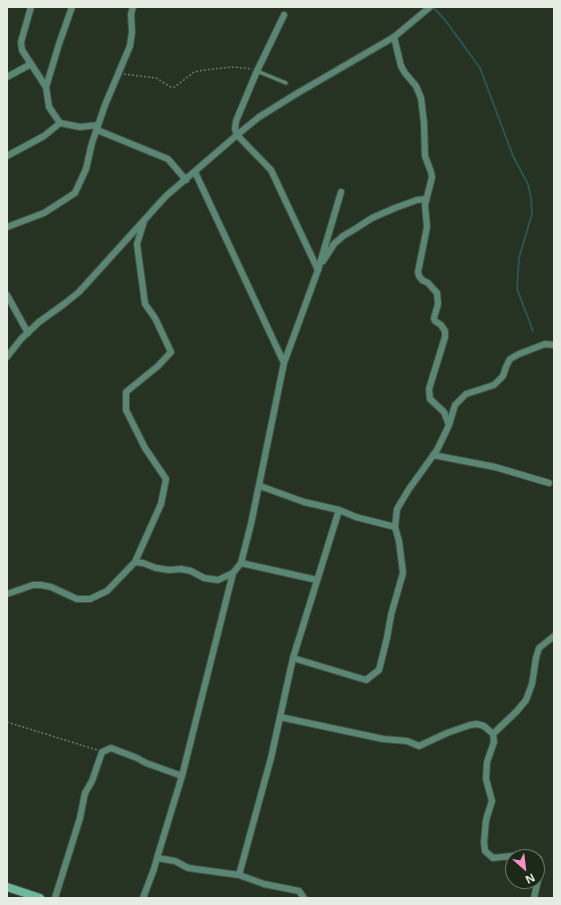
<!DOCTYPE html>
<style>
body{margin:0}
#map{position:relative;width:561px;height:905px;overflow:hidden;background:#263322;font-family:"Noto Sans",sans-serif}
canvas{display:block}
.frame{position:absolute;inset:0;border:8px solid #e5ede2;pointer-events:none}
.north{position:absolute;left:505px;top:849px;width:40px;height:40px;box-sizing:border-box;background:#1c2918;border:1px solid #6c7769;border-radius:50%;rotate:152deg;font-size:11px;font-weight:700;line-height:16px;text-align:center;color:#e5ede2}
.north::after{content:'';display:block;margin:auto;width:14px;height:18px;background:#fa8fc6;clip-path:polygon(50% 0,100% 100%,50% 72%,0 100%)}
</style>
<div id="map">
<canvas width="561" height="905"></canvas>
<div class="frame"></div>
<div class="north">N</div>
</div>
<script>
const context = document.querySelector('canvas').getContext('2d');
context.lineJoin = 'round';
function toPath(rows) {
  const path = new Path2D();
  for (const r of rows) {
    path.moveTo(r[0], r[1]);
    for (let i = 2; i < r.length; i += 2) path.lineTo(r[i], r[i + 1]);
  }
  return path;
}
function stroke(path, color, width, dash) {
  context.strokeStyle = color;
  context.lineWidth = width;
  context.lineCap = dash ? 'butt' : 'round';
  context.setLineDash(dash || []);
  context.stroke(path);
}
stroke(toPath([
 [433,7,445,20,480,68,513,156,528,184,531,198,532,214,519,258,517,289,533,331]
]), '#295556', 2);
const lane = toPath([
 [257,71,286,83]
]);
const street = toPath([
 [31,7,21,42,22,50,46,87,49,107,60,123,80,127,98,125],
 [284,15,257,71,236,121,235,129,237,135,271,170,318,270],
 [7,77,31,64],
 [46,87,59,44,72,7],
 [97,130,168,159,186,180],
 [7,156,44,136,60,123],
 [195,172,284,363],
 [7,227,44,213,75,193,86,169,92,143,105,105,130,46,132,32,131,14,133,7],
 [323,261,334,244,343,236,355,229,372,218,395,208,417,200,426,199],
 [7,295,28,333],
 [7,357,21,339,39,322,64,304,79,292,166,196,237,135,259,117,296,94,394,37,430,7],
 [449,425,455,405,466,394,494,385,503,376,506,367,510,359,519,354,545,344,554,345],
 [433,455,495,467,549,483],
 [260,486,304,502,339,510,356,517,395,527],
 [135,562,143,563,156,568,169,570,181,569,191,571,204,578,218,580,233,573,241,563,251,524,284,363,318,270,341,192],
 [241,563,317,580],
 [7,594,33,585,41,585,51,587,77,599,90,599,107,591,135,562,161,504,166,479,145,448,126,410,126,392,158,366,171,352,155,318,145,304,137,244,144,221],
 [293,658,366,680,379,670,387,638,391,615,403,573,399,541,395,527,397,509,409,489,437,450,449,425,444,412,430,399,429,389,445,337,445,331,441,325,435,321,434,318,438,304,437,293,428,283,422,280,419,276,418,272,427,227,425,205,432,177,431,172,425,156,424,123,421,98,416,86,405,73,401,66,394,37],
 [280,717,383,739,407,741,419,746,447,733,470,725,477,724,484,726,493,734,494,742,487,762,486,779,492,801,486,820,484,842,485,851,493,858,531,854,536,857],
 [493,734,517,711,526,700,532,684,536,658,539,648,554,636],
 [157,858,182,776,233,573],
 [55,898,80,818,85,793,92,781,102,752,111,748,137,758,146,763,182,776],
 [143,898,154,869,157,858,175,861,188,868,239,875],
 [304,898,299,891,264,884,239,875,271,758,293,658,339,510],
 [534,898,540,871,539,859,537,858]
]);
const secondary = toPath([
 [7,887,40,898]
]);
stroke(lane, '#455141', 5);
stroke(street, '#455141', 8);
stroke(secondary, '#455141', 10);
stroke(toPath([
 [124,74,156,78,171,87,175,87,194,72,204,70,232,67,252,69],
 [7,722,97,750]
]), '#6e796b', 1.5, [2, 2]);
stroke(lane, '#5a8675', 3);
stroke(street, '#5a8675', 6);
stroke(secondary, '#6fb79c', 8);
</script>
